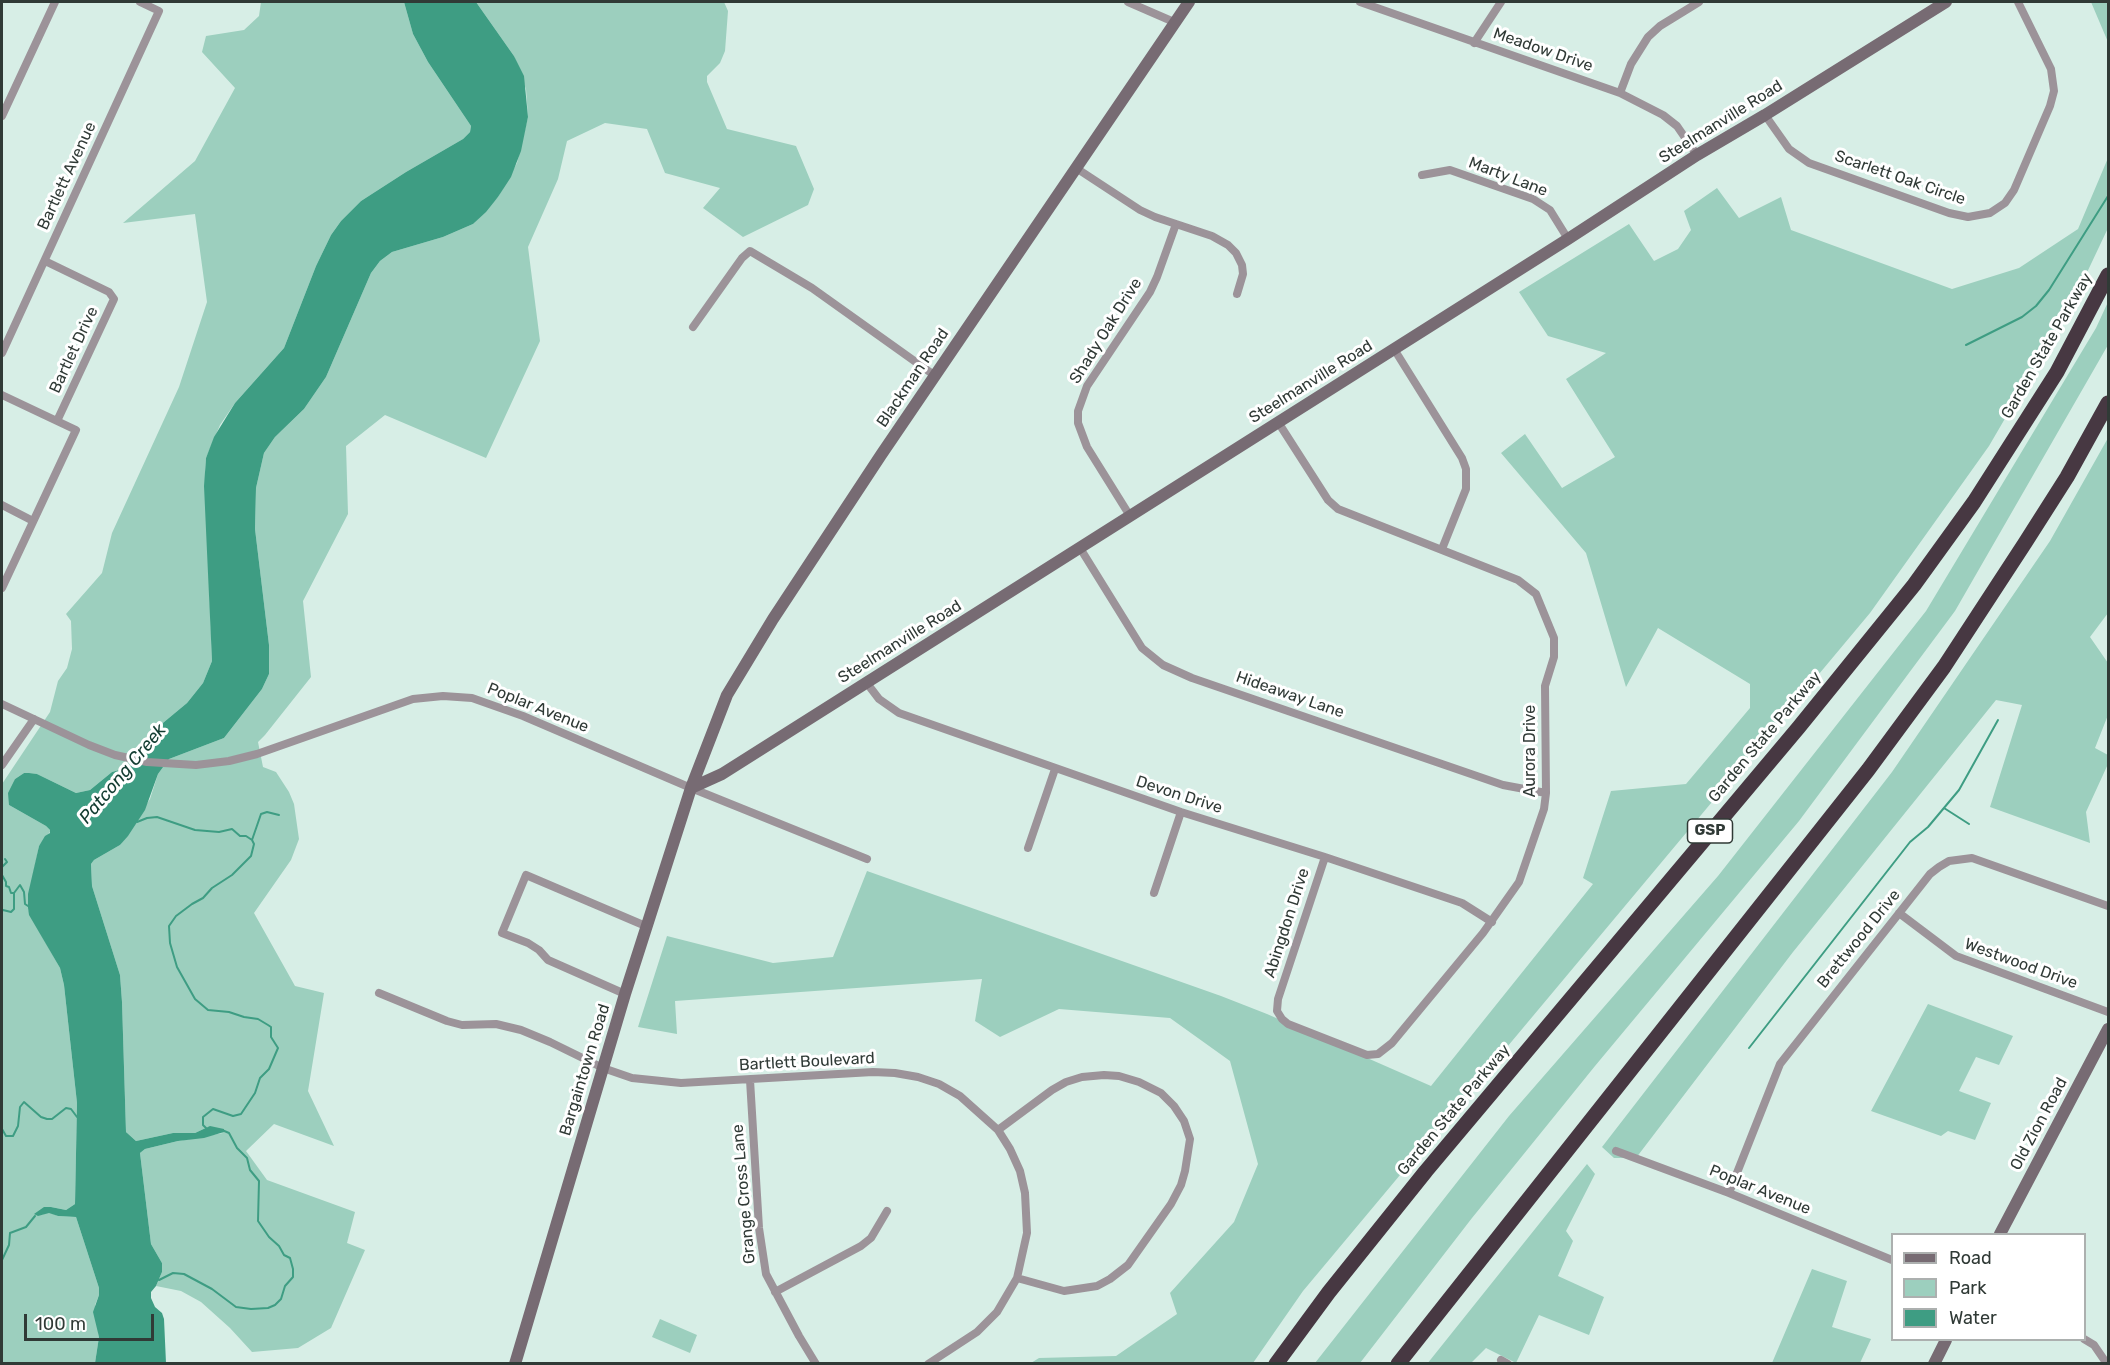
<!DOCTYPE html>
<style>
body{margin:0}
#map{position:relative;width:2110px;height:1365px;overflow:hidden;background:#d7eee6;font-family:Rubik,sans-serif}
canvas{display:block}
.frame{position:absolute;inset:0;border:3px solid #303a36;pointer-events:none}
.legend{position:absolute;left:1891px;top:1233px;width:195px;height:108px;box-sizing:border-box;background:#fff;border:2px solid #acb0af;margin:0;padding:8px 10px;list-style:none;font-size:18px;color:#303a36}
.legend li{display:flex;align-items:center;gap:12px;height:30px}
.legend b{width:30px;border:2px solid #acb0af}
.scale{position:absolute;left:24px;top:1314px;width:130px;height:27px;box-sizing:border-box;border:3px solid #303a36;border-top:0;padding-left:8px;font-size:18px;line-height:21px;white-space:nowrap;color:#303a36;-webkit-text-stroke:4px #fff;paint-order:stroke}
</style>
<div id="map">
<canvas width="2110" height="1365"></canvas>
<div class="frame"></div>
<ul class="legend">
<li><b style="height:8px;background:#776b73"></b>Road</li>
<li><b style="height:16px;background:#9ccfbe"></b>Park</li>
<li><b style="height:16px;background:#3e9d83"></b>Water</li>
</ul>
<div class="scale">100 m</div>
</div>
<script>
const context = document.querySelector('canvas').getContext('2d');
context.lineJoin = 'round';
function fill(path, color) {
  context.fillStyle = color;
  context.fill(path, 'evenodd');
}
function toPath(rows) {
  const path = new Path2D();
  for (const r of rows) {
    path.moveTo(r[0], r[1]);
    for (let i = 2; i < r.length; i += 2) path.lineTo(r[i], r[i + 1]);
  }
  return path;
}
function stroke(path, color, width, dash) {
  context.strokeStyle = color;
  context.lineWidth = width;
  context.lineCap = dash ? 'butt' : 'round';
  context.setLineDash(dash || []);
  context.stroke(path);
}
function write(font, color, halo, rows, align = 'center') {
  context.font = font + ' Rubik,sans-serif';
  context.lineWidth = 6;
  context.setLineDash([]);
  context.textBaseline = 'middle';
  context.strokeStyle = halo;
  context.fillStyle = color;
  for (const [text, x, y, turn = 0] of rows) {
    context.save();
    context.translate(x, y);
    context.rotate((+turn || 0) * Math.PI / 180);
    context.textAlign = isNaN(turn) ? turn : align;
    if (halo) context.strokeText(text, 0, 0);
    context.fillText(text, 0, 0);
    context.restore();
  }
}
fill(toPath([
 [261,2,404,2,413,34,428,62,471,126,470,132,463,139,406,172,361,201,341,221,331,235,316,266,284,348,235,403,220,425,206,458,205,470,212,661,203,683,187,703,152,732,130,767,112,772,90,790,76,793,37,774,24,773,15,779,9,805,46,826,50,830,50,832,39,846,28,900,28,908,30,915,60,968,64,985,77,1103,75,1204,66,1210,51,1207,41,1215,49,1212,58,1216,76,1217,99,1288,99,1295,95,1305,99,1337,95,1363,2,1364,2,784,50,712,58,681,67,668,72,649,71,621,66,614,102,573,112,533,179,387,207,302,195,214,123,223,195,161,235,88,202,52,206,36,244,30,259,16],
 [476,2,724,2,728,11,725,51,720,63,707,76,707,82,727,129,796,146,814,189,808,205,743,237,703,208,720,188,665,173,647,129,605,123,567,141,558,179,528,247,540,341,486,458,385,415,346,446,348,514,303,601,311,677,265,735,258,742,263,767,276,772,289,792,294,804,299,839,291,860,254,913,295,986,324,993,308,1091,334,1146,274,1124,246,1151,267,1180,355,1212,347,1243,365,1250,331,1328,298,1348,252,1352,230,1328,201,1302,181,1291,156,1286,162,1272,162,1263,151,1244,140,1153,145,1149,178,1141,223,1133,208,1127,195,1133,173,1133,136,1141,126,1132,122,1002,120,975,92,886,91,864,94,860,120,845,150,799,158,774,169,759,224,738,262,689,269,674,269,645,255,529,256,488,264,453,275,437,304,409,326,377,371,273,380,261,392,252,443,237,473,224,498,197,517,163,528,117,526,89,514,56],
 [2091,2,2108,2,2108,42],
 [2108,158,2108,228,2074,300,1989,446,1870,613,1303,1291,1253,1363,1031,1363,1039,1358,1116,1356,1177,1314,1170,1293,1234,1222,1258,1164,1230,1061,1170,1018,1059,1009,1000,1037,975,1021,982,979,675,1001,677,1034,638,1027,667,936,773,963,833,957,867,871,1221,996,1267,1014,1431,1086,1593,884,1583,878,1611,791,1686,784,1750,708,1750,684,1658,628,1626,687,1586,553,1501,453,1525,434,1562,488,1615,457,1566,379,1606,353,1548,336,1519,292,1629,224,1654,261,1678,249,1691,230,1684,211,1717,188,1739,218,1781,197,1791,230,1952,289,2019,268,2078,229],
 [2108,302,2108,345,1955,611,1799,821,1595,1066,1472,1218,1360,1363,1315,1363,1509,1116,1718,876,1926,611,2096,328],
 [2108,438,2108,613,2090,637,2108,663,2108,715,2095,748,2108,755,2108,764,2086,812,2090,843,1990,807,2022,705,1996,700,1793,952,1636,1158,1614,1158,1602,1147,1892,772,2050,541],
 [1928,1004,2013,1036,1999,1065,1976,1057,1959,1091,1991,1103,1975,1140,1948,1131,1941,1136,1871,1111],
 [1587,1164,1595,1174,1566,1231,1573,1241,1558,1276,1604,1297,1589,1335,1539,1315,1516,1363,1486,1348,1471,1363,1427,1364],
 [1812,1269,1847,1281,1832,1327,1871,1339,1860,1363,1772,1363],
 [660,1319,697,1335,690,1353,652,1337]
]), '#9ccfbe');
fill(toPath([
 [404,2,476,2,514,56,524,76,528,117,521,151,511,177,498,197,486,212,473,224,443,237,392,252,380,261,371,273,326,377,304,409,275,437,264,453,256,488,255,529,269,645,269,674,262,689,224,738,169,759,158,774,145,810,128,836,120,845,94,860,91,864,92,886,120,975,122,1002,126,1132,136,1141,173,1133,195,1133,210,1126,224,1129,224,1132,204,1138,178,1141,145,1149,140,1153,151,1244,162,1263,162,1272,156,1286,151,1292,151,1298,155,1307,162,1313,164,1319,166,1363,95,1363,99,1337,93,1312,99,1295,99,1288,76,1217,58,1216,49,1213,38,1216,34,1214,44,1207,51,1207,66,1210,75,1204,77,1103,64,985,60,968,29,915,28,908,28,894,39,846,45,836,50,833,50,830,46,826,9,805,8,793,15,779,24,773,29,773,37,774,76,793,90,790,112,772,130,767,152,732,187,703,203,683,212,661,204,486,206,458,214,437,235,403,284,348,316,266,331,235,341,221,361,201,406,172,463,139,470,132,471,126,428,62,413,34]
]), '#3e9d83');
stroke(toPath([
 [1966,345,2022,317,2036,306,2049,290,2108,196],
 [1944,808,1969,824],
 [137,822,147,818,157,817,195,830,219,832,232,829,240,836,246,836,252,840],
 [2,867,7,862,5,859],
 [2,875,6,882,6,886,9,887,11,893,14,893],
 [2,911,3,910,11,912,14,909,14,893,20,885,24,892,25,904,28,906],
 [1749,1048,1910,842,1928,827,1959,790,1998,720],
 [2,1129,6,1136,13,1136,18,1126,20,1107,24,1102,41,1117,47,1119,52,1119,66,1108,71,1109,77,1117],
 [207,1129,203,1125,203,1117,213,1109,233,1116,241,1114,255,1093,260,1078,269,1069,278,1048,271,1037,271,1027,268,1025,258,1019,244,1017,229,1012,208,1010,195,999,177,967,170,943,169,926,176,916,192,904,203,898,212,888,232,875,251,856,254,844,252,840,261,814,267,812,279,815],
 [2,1260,9,1245,10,1233,26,1227,35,1216],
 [159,1280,173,1273,184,1274,212,1289,236,1307,251,1309,268,1308,275,1305,281,1299,285,1286,293,1277,293,1269,290,1258,284,1255,279,1246,269,1237,258,1221,259,1181,250,1170,247,1158,237,1148,229,1133,222,1130]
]), '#3e9d83', 2);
stroke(toPath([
 [1128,2,1174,22],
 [1360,2,1620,93,1663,115,1677,126,1697,155],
 [1474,43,1501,2],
 [1620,93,1631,64,1648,37,1660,26,1699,2],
 [1765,115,1789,149,1809,163,1949,213,1968,217,1990,213,2005,203,2014,190,2050,106,2054,91,2051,69,2018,2],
 [2,116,55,2],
 [1076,168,1140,210,1155,217,1212,236,1228,245,1236,253,1242,265,1243,274,1237,294],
 [1422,175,1450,170,1533,199,1550,210,1568,239],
 [45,261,109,292,114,299,57,421],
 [693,327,742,258,750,251,812,288,934,375],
 [1394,349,1462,458,1466,469,1466,489,1442,549],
 [2,353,159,11,140,2],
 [2,395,76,430,2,588],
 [1278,422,1328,500,1338,509,1518,580,1536,594,1554,638,1554,657,1545,686,1546,793,1544,809,1519,882,1483,933,1392,1043,1378,1054,1367,1055,1288,1024,1282,1019,1277,1011,1278,999,1325,857],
 [2,505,33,521],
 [1130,516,1087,447,1078,423,1078,411,1087,386,1150,292,1157,277,1176,224],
 [1080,548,1142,648,1163,665,1192,678,1503,785,1546,793],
 [866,682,879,699,899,713,1181,812,1325,857,1462,903,1492,922],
 [2,704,89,745,115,755,147,762,196,765,229,761,257,754,413,699,443,696,472,698,523,716,691,788,867,859],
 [2,765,34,719],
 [1028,848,1055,769],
 [1154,893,1181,812],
 [1899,913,1956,956,2108,1012],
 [379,993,447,1021,462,1025,496,1024,521,1030,550,1042,603,1068,632,1078,681,1083,873,1072,895,1073,918,1077,939,1084,960,1096,998,1130,1010,1149,1020,1171,1025,1193,1027,1233,1017,1278,997,1312,977,1332,928,1364],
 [625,994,548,960,539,950,528,943,502,933,526,875,648,927],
 [750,1080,759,1228,766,1274,799,1336,816,1364],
 [998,1130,1052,1090,1066,1082,1082,1077,1104,1075,1119,1076,1139,1082,1161,1093,1174,1106,1184,1121,1190,1139,1185,1171,1181,1185,1171,1204,1128,1265,1110,1279,1097,1286,1064,1291,1017,1278],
 [1616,1151,1729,1193,1892,1260],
 [1729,1193,1780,1064,1930,874,1939,867,1949,861,1972,858,2108,906],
 [775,1292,861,1246,871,1238,887,1211],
 [2084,1339,2094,1345,2107,1364],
 [1501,1360,1508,1364]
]), '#9c9399', 8);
stroke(toPath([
 [691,788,722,774,1568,239,1697,155,1765,115,1946,2],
 [2000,1234,2108,1029],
 [515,1364,625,994,691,788,727,695,773,619,881,455,1189,2],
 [1934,1364,1946,1340]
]), '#776b73', 12);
stroke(toPath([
 [1276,1364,1329,1292,1426,1171,1799,727,1914,585,1974,502,2057,372,2108,275],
 [1398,1364,1868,770,1944,667,2025,543,2067,477,2108,403]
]), '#473842', 15);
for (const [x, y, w] of [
 [1710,831,45]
]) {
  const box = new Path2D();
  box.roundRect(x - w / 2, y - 12, w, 24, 4.5);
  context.fillStyle = '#fff';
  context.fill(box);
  stroke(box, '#303a36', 1.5);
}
write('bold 15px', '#303a36', null, [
 ["GSP",1710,831]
]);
write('16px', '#303a36', '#fff', [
 ["Meadow Drive",1543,50,19],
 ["Steelmanville Road",1721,122,-32],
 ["Bartlett Avenue",67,176,-65],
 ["Marty Lane",1508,177,21],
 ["Scarlett Oak Circle",1900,178,19],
 ["Shady Oak Drive",1106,331,-58],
 ["Garden State Parkway",2047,346,-60],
 ["Bartlet Drive",74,350,-65],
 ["Blackman Road",913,378,-56],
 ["Steelmanville Road",1311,382,-32],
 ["Steelmanville Road",900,642,-32],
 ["Hideaway Lane",1290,695,19],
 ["Poplar Avenue",538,708,22],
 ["Garden State Parkway",1765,737,-50],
 ["Aurora Drive",1530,751,-90],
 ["Devon Drive",1179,795,18],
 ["Abingdon Drive",1287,923,-72],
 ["Brettwood Drive",1859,939,-51],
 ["Westwood Drive",2021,964,20],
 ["Bartlett Boulevard",807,1062,-3],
 ["Bargaintown Road",585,1070,-73],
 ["Garden State Parkway",1454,1110,-50],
 ["Old Zion Road",2039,1124,-62],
 ["Poplar Avenue",1760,1190,22],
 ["Grange Cross Lane",744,1194,-95]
]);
write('italic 18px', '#123c31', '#fff', [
 ["Patcong Creek",123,774,-50]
]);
</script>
